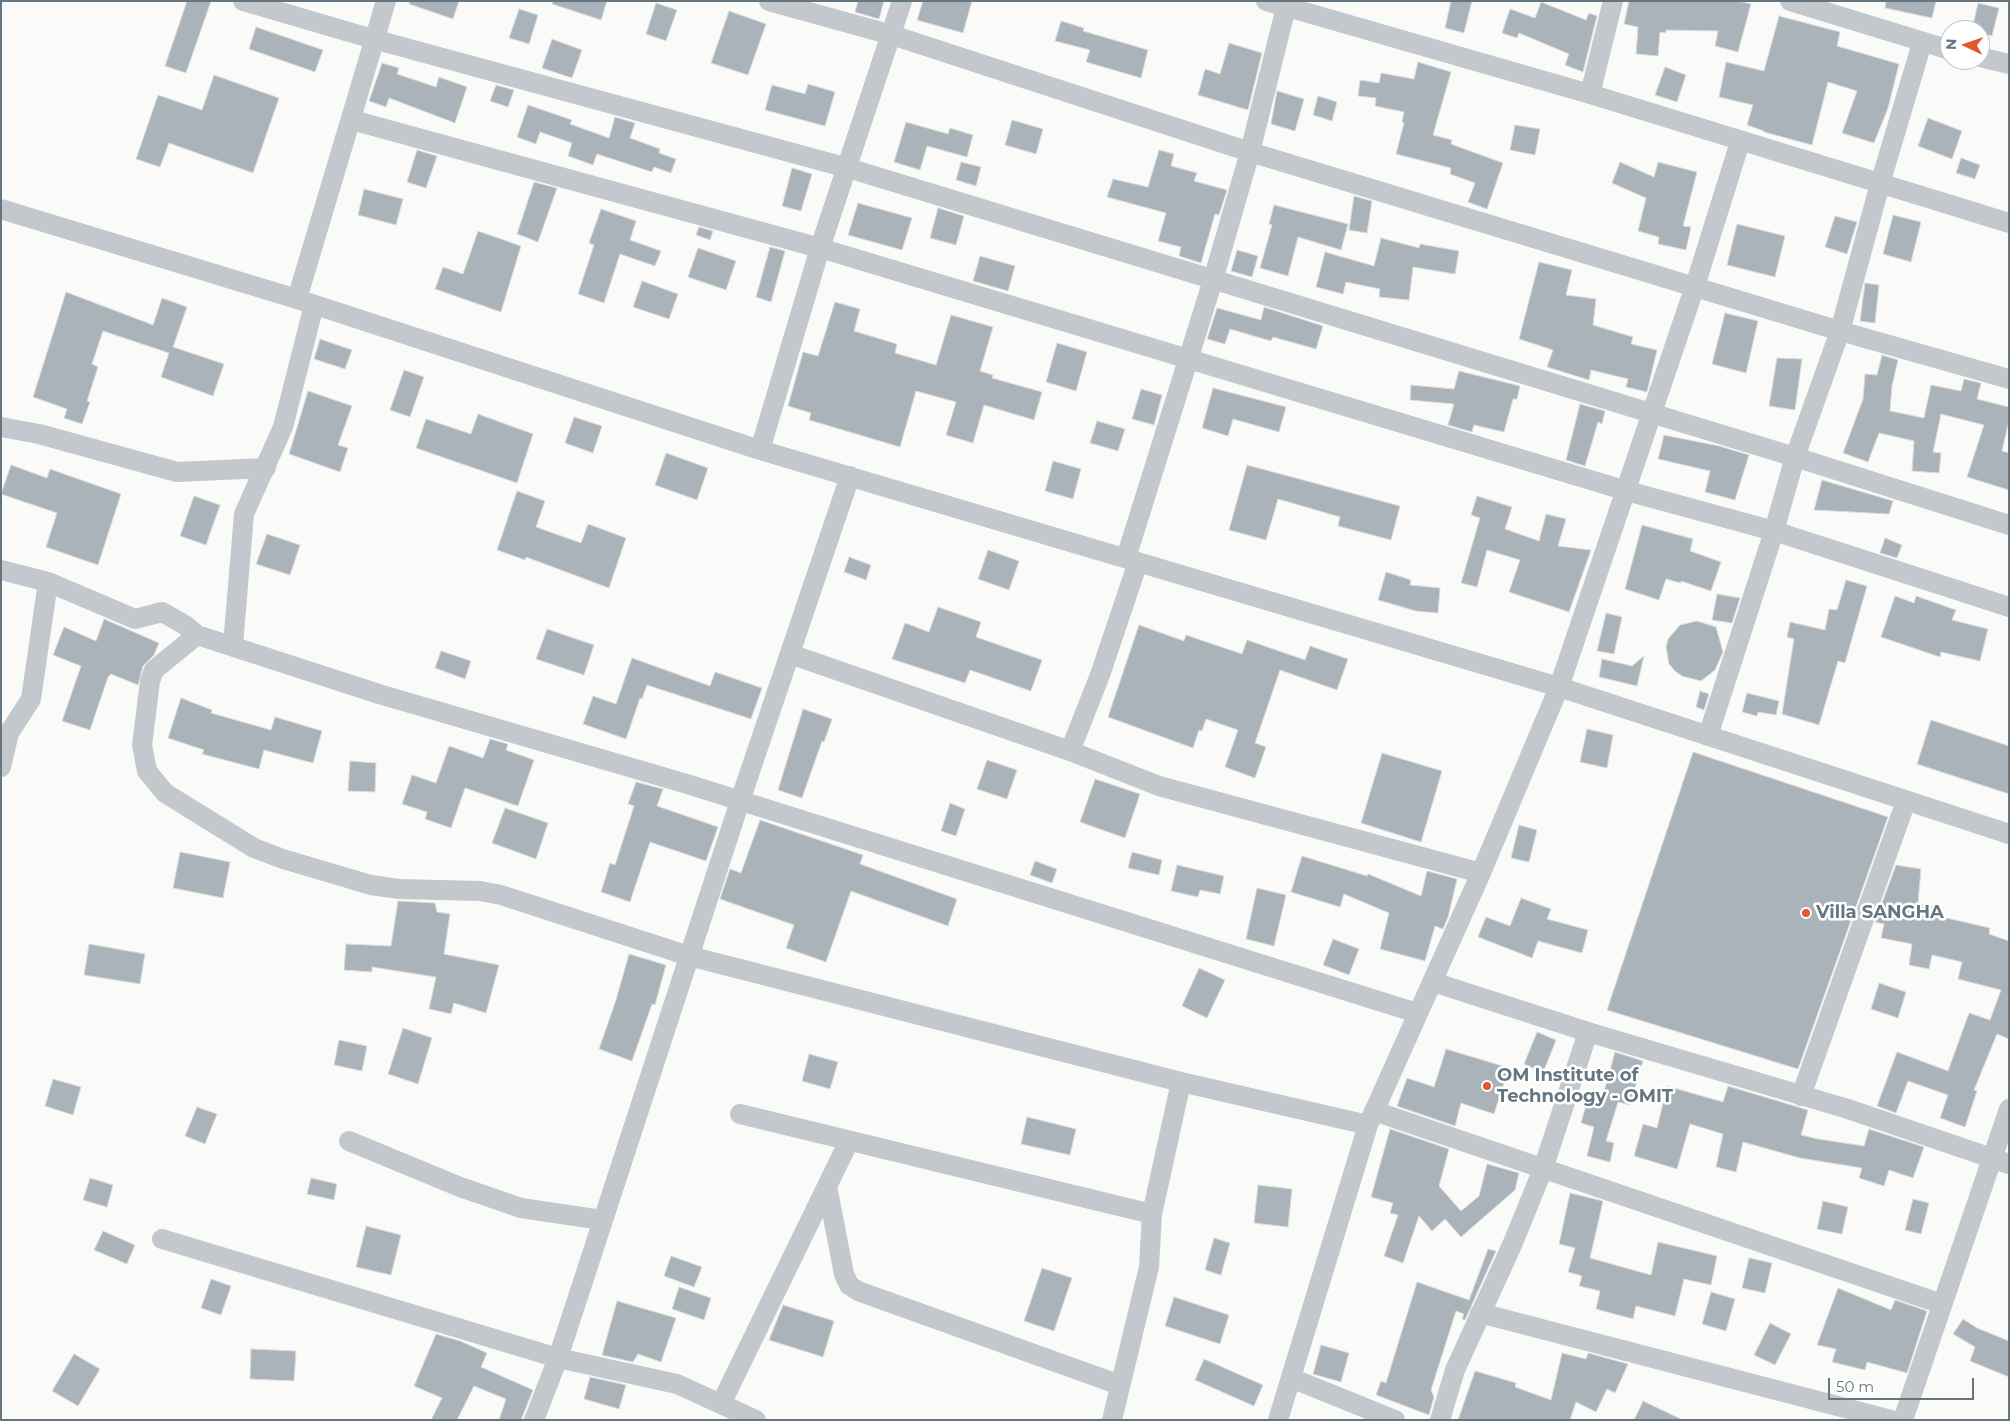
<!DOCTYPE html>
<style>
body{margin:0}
#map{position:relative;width:2010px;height:1421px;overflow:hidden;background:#fafaf8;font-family:Montserrat,sans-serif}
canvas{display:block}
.frame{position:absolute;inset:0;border:2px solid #657683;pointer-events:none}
.north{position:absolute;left:1940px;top:20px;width:50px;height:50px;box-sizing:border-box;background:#fff;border:1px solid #c1c8cd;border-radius:50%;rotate:273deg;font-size:14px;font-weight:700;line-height:20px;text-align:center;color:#657683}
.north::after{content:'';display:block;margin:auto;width:18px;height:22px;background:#e4572e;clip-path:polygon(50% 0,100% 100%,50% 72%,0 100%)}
.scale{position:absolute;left:1828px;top:1378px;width:146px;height:22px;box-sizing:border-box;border:2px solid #657683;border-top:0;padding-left:6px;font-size:15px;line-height:18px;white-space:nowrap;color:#657683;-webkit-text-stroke:4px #fff;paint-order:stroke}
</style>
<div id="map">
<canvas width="2010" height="1421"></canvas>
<div class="frame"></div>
<div class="north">N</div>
<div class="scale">50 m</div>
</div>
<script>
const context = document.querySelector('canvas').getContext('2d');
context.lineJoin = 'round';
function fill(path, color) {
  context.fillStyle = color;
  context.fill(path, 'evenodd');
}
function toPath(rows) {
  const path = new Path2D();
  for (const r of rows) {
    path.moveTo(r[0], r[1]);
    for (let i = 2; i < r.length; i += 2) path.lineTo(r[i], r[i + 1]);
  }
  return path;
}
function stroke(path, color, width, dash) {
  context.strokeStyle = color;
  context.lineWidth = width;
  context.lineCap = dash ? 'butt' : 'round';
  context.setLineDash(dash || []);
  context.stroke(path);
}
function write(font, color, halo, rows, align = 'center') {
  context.font = font + ' Montserrat,sans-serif';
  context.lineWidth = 5;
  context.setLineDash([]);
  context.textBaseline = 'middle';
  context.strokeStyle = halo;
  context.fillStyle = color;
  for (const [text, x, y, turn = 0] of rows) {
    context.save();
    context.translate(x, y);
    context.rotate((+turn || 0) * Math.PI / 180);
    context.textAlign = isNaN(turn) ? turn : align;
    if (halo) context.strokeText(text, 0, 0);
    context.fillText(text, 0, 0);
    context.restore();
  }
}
const building = toPath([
 [187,1,211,1,186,73,165,66,187,1],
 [410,1,459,1,453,19,409,4,410,1],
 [553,1,607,1,601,20,552,4,553,1],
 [858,1,884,1,879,19,855,12,858,1],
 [923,1,972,1,963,33,917,20,923,1],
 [1451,1,1472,1,1464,33,1445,28,1451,1],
 [1629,1,1739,1,1751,4,1738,52,1715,46,1718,31,1666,30,1666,33,1660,32,1658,56,1636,54,1638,27,1624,24,1629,1],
 [1886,1,1936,1,1932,18,1885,8,1886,1],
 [1541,2,1586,20,1589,13,1597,16,1583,72,1565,65,1569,54,1519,33,1517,38,1502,33,1510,9,1535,18,1541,2],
 [656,3,677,10,666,41,646,34,656,3],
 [1978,3,1999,8,1992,36,1980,33,1980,30,1972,30,1978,3],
 [519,9,538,15,529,44,509,38,519,9],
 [729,11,766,24,748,75,711,63,729,11],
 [1779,16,1840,32,1837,46,1899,64,1888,108,1874,143,1842,133,1857,91,1828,82,1812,145,1764,132,1764,131,1747,125,1753,105,1719,97,1726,62,1764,71,1779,16],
 [1061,21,1084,28,1083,31,1148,50,1141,78,1086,62,1090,50,1055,41,1061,21],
 [256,27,323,50,315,72,249,49,256,27],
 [552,39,582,50,572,78,542,68,552,39],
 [1229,43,1262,53,1248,110,1198,95,1205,69,1220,74,1229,43],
 [1418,62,1451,72,1433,135,1452,140,1451,144,1503,163,1487,209,1468,202,1475,183,1450,174,1451,168,1396,154,1404,123,1402,122,1404,112,1375,106,1376,98,1358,96,1360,80,1379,83,1381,73,1414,79,1418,62],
 [382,63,399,68,397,74,436,87,439,77,467,87,455,123,389,98,386,107,369,101,382,63],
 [1665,67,1686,75,1677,102,1655,95,1665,67],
 [214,75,279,98,253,173,169,143,160,167,136,159,158,95,202,110,214,75],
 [808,84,835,92,825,126,765,110,772,85,805,94,808,84],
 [496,85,514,90,508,107,490,101,496,85],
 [1277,91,1304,99,1295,131,1271,124,1277,91],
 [1318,96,1337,102,1332,121,1313,115,1318,96],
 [528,105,572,120,570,124,609,138,615,117,635,123,630,138,660,149,659,153,676,159,671,173,654,167,652,172,597,154,593,165,568,156,572,143,540,132,536,144,517,137,528,105],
 [1928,118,1962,131,1952,159,1918,146,1928,118],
 [1012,120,1043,129,1036,154,1005,145,1012,120],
 [906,122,948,134,950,128,973,135,967,157,927,146,920,170,894,162,906,122],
 [1515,125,1540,129,1535,155,1510,150,1515,125],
 [417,150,437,156,426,188,407,182,417,150],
 [1159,150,1174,154,1171,166,1197,173,1194,181,1227,190,1219,215,1215,214,1201,263,1179,256,1181,247,1158,241,1166,213,1107,197,1113,179,1148,187,1159,150],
 [1961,158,1980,165,1975,179,1956,173,1961,158],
 [961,162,981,167,976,186,956,180,961,162],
 [1620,162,1654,177,1658,162,1697,172,1683,226,1691,227,1686,250,1658,244,1659,237,1638,231,1646,198,1612,183,1620,162],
 [792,168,812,174,801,211,782,206,792,168],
 [534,182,557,188,538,242,517,234,534,182],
 [364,189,403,199,396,225,358,215,364,189],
 [1354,196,1372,201,1367,233,1349,230,1354,196],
 [858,203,912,218,902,250,848,235,858,203],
 [1274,205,1348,224,1341,250,1298,237,1288,276,1260,268,1272,225,1269,224,1274,205],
 [938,208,964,216,956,245,930,238,938,208],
 [601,209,636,221,630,240,661,251,655,266,620,254,604,303,578,294,594,245,589,243,601,209],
 [1893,215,1921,222,1911,262,1883,254,1893,215],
 [1835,216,1857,222,1847,254,1825,247,1835,216],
 [1737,224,1785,236,1775,277,1727,265,1737,224],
 [699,227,713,231,710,240,696,235,699,227],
 [478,231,521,246,501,312,435,289,443,267,463,274,478,231],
 [1381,238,1419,248,1420,244,1459,251,1455,274,1413,267,1409,300,1379,297,1380,289,1346,282,1343,294,1316,287,1325,252,1374,266,1381,238],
 [770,247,785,251,771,302,756,297,770,247],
 [698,248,736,261,726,290,688,277,698,248],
 [1237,250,1258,256,1252,277,1231,271,1237,250],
 [980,256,1015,266,1008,291,973,281,980,256],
 [1539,262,1572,270,1566,295,1596,299,1593,325,1633,337,1631,344,1657,350,1647,392,1626,387,1628,379,1591,370,1589,380,1547,367,1553,350,1519,339,1539,262],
 [642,281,678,294,669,319,633,307,642,281],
 [1865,283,1879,285,1875,323,1860,321,1865,283],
 [66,292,153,325,162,298,187,307,173,347,224,364,213,396,161,377,169,353,103,331,92,364,98,367,87,401,90,402,82,424,64,418,67,409,33,397,66,292],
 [835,302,860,309,854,331,897,344,895,353,936,365,951,315,993,327,980,371,993,375,992,378,1042,392,1034,420,984,405,973,443,946,435,956,402,916,391,900,447,809,420,811,413,788,406,803,352,818,356,835,302],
 [1264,307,1323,326,1316,349,1273,337,1271,341,1230,329,1225,344,1207,339,1217,308,1261,320,1264,307],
 [1725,313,1758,321,1746,373,1712,364,1725,313],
 [320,339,352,350,345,369,314,359,320,339],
 [1057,343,1087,352,1076,391,1046,382,1057,343],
 [1882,355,1898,360,1892,386,1890,411,1924,418,1931,385,1961,391,1964,379,1981,383,1977,399,2009,407,2009,421,2002,451,2009,453,2009,490,1967,477,1984,425,1941,414,1933,452,1941,453,1939,473,1912,471,1914,441,1879,433,1868,462,1843,453,1863,399,1865,374,1877,375,1882,355],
 [1777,358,1802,359,1795,410,1769,406,1777,358],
 [404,370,424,377,410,417,390,410,404,370],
 [1459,371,1520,386,1517,399,1513,399,1504,432,1474,425,1472,432,1448,425,1454,404,1410,400,1411,385,1454,389,1459,371],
 [1213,388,1286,407,1279,432,1233,419,1228,436,1202,428,1213,388],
 [1141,389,1162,395,1154,425,1132,419,1141,389],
 [308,391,352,406,338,445,348,448,340,472,289,454,308,391],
 [1580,404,1605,411,1602,424,1598,422,1585,466,1566,460,1580,404],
 [478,414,533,434,517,483,416,448,426,419,471,434,478,414],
 [574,417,602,426,593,453,565,443,574,417],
 [1097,421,1125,429,1118,451,1090,443,1097,421],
 [1664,435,1719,446,1749,455,1735,500,1705,492,1710,471,1658,459,1664,435],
 [666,453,708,468,697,500,655,485,666,453],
 [1053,461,1081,469,1073,499,1045,491,1053,461],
 [11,465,47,478,50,469,121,494,98,565,46,547,57,513,1,494,11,465],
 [1247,465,1400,506,1391,540,1338,526,1340,517,1278,499,1266,540,1229,530,1247,465],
 [1822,480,1893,501,1889,514,1814,510,1822,480],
 [517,491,545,501,536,527,581,543,588,524,626,538,609,588,526,557,525,560,497,550,517,491],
 [194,496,220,505,206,545,180,536,194,496],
 [1477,496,1512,507,1505,529,1539,541,1546,514,1566,519,1558,546,1591,550,1569,612,1509,592,1520,560,1487,550,1477,587,1461,583,1480,518,1471,515,1477,496],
 [1642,525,1693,539,1690,551,1721,562,1711,591,1681,581,1681,583,1666,579,1659,600,1625,589,1642,525],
 [267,534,300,545,290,575,256,564,267,534],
 [1885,538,1902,545,1897,558,1880,553,1885,538],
 [988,550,1019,561,1009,590,978,579,988,550],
 [849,557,871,565,866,580,844,572,849,557],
 [1386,572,1411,580,1410,585,1440,588,1438,613,1416,611,1378,600,1386,572],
 [1846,580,1867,586,1845,663,1838,661,1819,725,1782,714,1794,639,1787,637,1790,622,1825,630,1829,609,1837,610,1846,580],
 [1717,594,1740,598,1732,623,1712,620,1717,594],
 [1895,596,1914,603,1916,596,1956,610,1952,620,1988,629,1980,661,1941,652,1940,657,1881,637,1895,596],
 [938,607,981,622,976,637,1042,660,1031,691,970,670,965,683,892,659,905,623,929,632,938,607],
 [1606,613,1622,617,1614,654,1597,651,1606,613],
 [104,619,159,643,154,655,143,666,138,685,111,674,108,677,90,730,62,721,81,666,53,655,64,627,96,641,104,619],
 [1697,621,1716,627,1723,652,1715,670,1701,681,1682,676,1675,671,1669,664,1666,647,1668,639,1680,625,1697,621],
 [1139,625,1184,641,1186,635,1242,654,1247,640,1305,660,1310,646,1348,659,1337,690,1280,670,1255,743,1266,747,1255,778,1225,767,1238,730,1206,719,1202,731,1199,730,1193,748,1108,717,1139,625],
 [547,629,594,645,584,675,536,659,547,629],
 [441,651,471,661,465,679,435,668,441,651],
 [1644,656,1637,686,1599,677,1602,659,1632,666,1644,656],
 [632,658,710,686,715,672,762,688,751,719,647,685,642,699,640,698,626,739,583,724,593,696,616,704,632,658],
 [1700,691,1709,694,1704,710,1696,707,1700,691],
 [1747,693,1779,701,1776,715,1758,712,1757,716,1742,712,1747,693],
 [181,698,212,710,211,713,271,730,275,717,322,731,313,763,264,750,259,769,202,754,204,750,168,738,181,698],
 [803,709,832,719,824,742,822,741,802,798,778,790,803,709],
 [1931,720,2009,746,2009,794,1917,764,1931,720],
 [1587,729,1613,735,1607,768,1580,762,1587,729],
 [490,739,508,744,506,750,534,760,518,806,465,788,451,828,425,819,427,812,402,804,412,775,436,783,449,746,483,758,490,739],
 [1693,752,1888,817,1798,1069,1607,1010,1693,752],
 [1382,753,1442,771,1421,842,1361,823,1382,753],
 [987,760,1017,770,1007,799,977,789,987,760],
 [350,761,376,763,375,792,348,791,350,761],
 [1095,779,1140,794,1125,838,1080,822,1095,779],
 [636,782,663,789,657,806,718,827,706,861,650,842,630,902,601,892,610,863,615,865,634,806,628,804,636,782],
 [950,803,965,809,956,836,941,831,950,803],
 [505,808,548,823,536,859,492,843,505,808],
 [760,820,863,855,860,864,957,899,948,926,851,891,826,962,786,948,794,925,720,899,730,869,741,873,760,820],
 [1519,825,1537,830,1529,862,1511,858,1519,825],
 [180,852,230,862,223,898,173,888,180,852],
 [1132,852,1162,860,1159,875,1128,868,1132,852],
 [1302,856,1367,876,1368,874,1421,896,1427,871,1457,879,1448,917,1443,929,1435,926,1425,961,1380,949,1389,913,1344,894,1340,907,1291,892,1302,856],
 [1035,861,1057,869,1052,883,1030,875,1035,861],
 [1177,865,1224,876,1220,894,1200,890,1198,897,1171,891,1177,865],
 [1896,865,1921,869,1918,903,1940,908,1938,916,1990,928,1989,934,2009,941,2009,1039,1997,1034,1974,1090,1977,1091,1965,1127,1940,1118,1948,1095,1908,1081,1896,1113,1877,1106,1897,1052,1948,1071,1969,1013,1990,1020,2001,990,1958,979,1962,962,1932,955,1929,969,1909,965,1912,944,1881,938,1884,924,1875,922,1896,865],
 [1257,888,1286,895,1274,946,1246,939,1257,888],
 [1521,898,1551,909,1547,919,1588,930,1582,953,1538,941,1532,958,1478,937,1486,917,1510,926,1521,898],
 [398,901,435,903,437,912,450,914,444,954,499,965,486,1013,454,1003,451,1014,429,1009,436,977,372,967,372,972,344,970,346,944,391,946,398,901],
 [1333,939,1359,949,1349,975,1323,965,1333,939],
 [89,944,145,954,140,984,84,975,89,944],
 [629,954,666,965,655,1005,652,1004,632,1061,599,1049,616,1000,629,954],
 [1199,968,1225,980,1207,1018,1182,1006,1199,968],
 [1879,983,1906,992,1898,1018,1871,1009,1879,983],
 [403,1028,432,1038,418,1084,388,1074,403,1028],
 [1537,1032,1556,1040,1543,1073,1524,1064,1537,1032],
 [339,1040,367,1046,362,1071,334,1065,339,1040],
 [1446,1049,1509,1068,1494,1114,1461,1103,1455,1126,1397,1106,1407,1078,1434,1087,1446,1049],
 [1615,1052,1643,1061,1630,1105,1618,1102,1606,1141,1614,1143,1610,1162,1587,1156,1594,1127,1581,1123,1587,1102,1600,1106,1615,1052],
 [809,1054,838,1062,830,1089,802,1081,809,1054],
 [53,1079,81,1087,73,1115,45,1106,53,1079],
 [1667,1086,1723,1102,1728,1086,1808,1110,1801,1135,1818,1139,1864,1146,1869,1129,1924,1147,1913,1178,1889,1170,1884,1186,1859,1178,1862,1168,1800,1158,1743,1142,1736,1172,1716,1167,1723,1134,1690,1124,1677,1169,1634,1156,1643,1124,1657,1128,1667,1086],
 [197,1107,217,1114,205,1144,185,1136,197,1107],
 [1027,1117,1076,1129,1070,1155,1021,1144,1027,1117],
 [1390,1129,1449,1149,1439,1186,1461,1211,1479,1196,1487,1164,1519,1173,1515,1190,1461,1237,1445,1219,1432,1231,1419,1216,1403,1263,1384,1256,1398,1215,1390,1213,1393,1203,1371,1197,1390,1129],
 [90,1178,113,1185,107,1207,83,1200,90,1178],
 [311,1178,337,1184,334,1200,307,1194,311,1178],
 [1258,1185,1292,1189,1288,1227,1254,1223,1258,1185],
 [1570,1193,1603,1201,1590,1258,1651,1275,1658,1242,1717,1256,1711,1285,1684,1279,1675,1316,1636,1306,1633,1319,1596,1309,1600,1291,1579,1286,1582,1276,1568,1272,1575,1248,1559,1244,1570,1193],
 [1913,1199,1929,1203,1921,1234,1905,1230,1913,1199],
 [1823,1201,1848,1207,1842,1234,1817,1229,1823,1201],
 [366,1226,401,1235,391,1275,356,1267,366,1226],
 [103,1231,135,1245,127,1264,94,1250,103,1231],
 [1214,1238,1230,1243,1221,1275,1205,1270,1214,1238],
 [1488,1249,1496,1251,1465,1320,1462,1319,1464,1314,1456,1311,1431,1390,1434,1397,1429,1415,1376,1395,1381,1381,1386,1383,1417,1282,1469,1300,1488,1249],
 [671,1256,702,1267,694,1287,664,1276,671,1256],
 [1749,1258,1772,1263,1765,1293,1742,1288,1749,1258],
 [1042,1268,1072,1278,1054,1331,1024,1321,1042,1268],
 [211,1279,231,1286,221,1315,201,1308,211,1279],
 [679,1287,711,1298,704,1320,672,1309,679,1287],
 [1838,1288,1891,1310,1895,1300,1927,1311,1907,1373,1867,1362,1865,1370,1832,1362,1836,1349,1817,1345,1838,1288],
 [1711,1292,1735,1299,1726,1331,1702,1324,1711,1292],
 [1174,1297,1229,1315,1220,1344,1165,1326,1174,1297],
 [617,1301,676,1318,661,1362,638,1354,633,1362,602,1355,617,1301],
 [783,1305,834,1321,823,1357,769,1340,783,1305],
 [1963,1319,1977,1328,2009,1341,2009,1377,1970,1361,1975,1347,1953,1334,1963,1319],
 [1770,1323,1791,1334,1775,1365,1754,1355,1770,1323],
 [436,1334,460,1341,487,1353,481,1367,533,1390,521,1420,499,1420,506,1399,474,1386,457,1420,431,1420,442,1398,414,1386,436,1334],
 [1321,1345,1349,1353,1341,1382,1313,1374,1321,1345],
 [251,1349,296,1351,294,1381,250,1379,251,1349],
 [1562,1353,1586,1359,1588,1353,1628,1364,1615,1393,1607,1389,1596,1412,1576,1402,1570,1420,1458,1420,1475,1371,1516,1383,1515,1387,1551,1400,1562,1353],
 [74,1354,100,1369,78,1406,52,1391,74,1354],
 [1204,1359,1263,1385,1254,1406,1195,1380,1204,1359],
 [590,1377,626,1385,619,1409,584,1399,590,1377],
 [1643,1401,1683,1420,1634,1420,1643,1401]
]);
fill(building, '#aab3b9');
stroke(building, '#dcdcda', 1);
stroke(toPath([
 [243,1,373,39,848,168,1795,457,2009,525],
 [769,1,892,35,1250,152,1840,331,2009,379],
 [1266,1,1590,94,2009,223],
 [1790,1,1950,50],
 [1980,57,2009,64],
 [1590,94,1613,1],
 [352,120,820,248,1627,491,1774,531,2009,607],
 [1,209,297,299,760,450,1559,687,2009,834],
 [297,299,386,1],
 [1,427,39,434,177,472,266,468],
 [760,450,820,248,902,1],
 [1126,558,1213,280,1250,152,1286,7],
 [1,570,48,582,135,619,162,612,185,625,197,635,379,694,687,784,1417,1013],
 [197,635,154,670,150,681,142,745,147,771,165,793,254,848,283,859,371,885,399,889,480,891,501,895,689,956,1181,1082,1368,1125],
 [233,645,244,514,283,427,314,305],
 [790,654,1070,751,1159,786,1481,873],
 [1708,736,1774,531,1795,457,1840,331,1880,184,1922,43],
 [1070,751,1100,675,1138,562],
 [1,767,9,733,31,699,48,582],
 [1433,982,1588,1032,1848,1109,2009,1164],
 [1801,1096,1906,801],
 [1374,1111,1942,1304],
 [740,1114,1152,1214],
 [349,1141,460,1187,521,1208,602,1220],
 [827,1186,844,1274,849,1285,858,1291,1120,1385],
 [162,1239,558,1358,677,1384,756,1420],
 [1480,1313,1891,1420],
 [1291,1378,1395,1420],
 [721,1404,849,1141],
 [534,1420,558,1358,740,801,850,476],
 [1112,1420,1149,1267,1152,1214,1181,1082],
 [1278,1420,1368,1125,1481,873,1559,687,1695,286,1740,142],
 [1440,1420,1455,1370,1512,1245,1543,1169,1588,1032],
 [1903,1420,2009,1109]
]), '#c3c8cc', 20);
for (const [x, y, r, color] of [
 [1806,913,5,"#e4572e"],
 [1487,1086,5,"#e4572e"]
]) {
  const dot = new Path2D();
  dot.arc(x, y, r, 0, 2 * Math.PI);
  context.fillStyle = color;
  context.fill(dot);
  stroke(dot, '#fff', 2);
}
write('bold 18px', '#657683', '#fff', [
 ["Villa SANGHA",1816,913],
 ["OM Institute of",1497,1076],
 ["Technology - OMIT",1497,1097]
], 'left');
</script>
